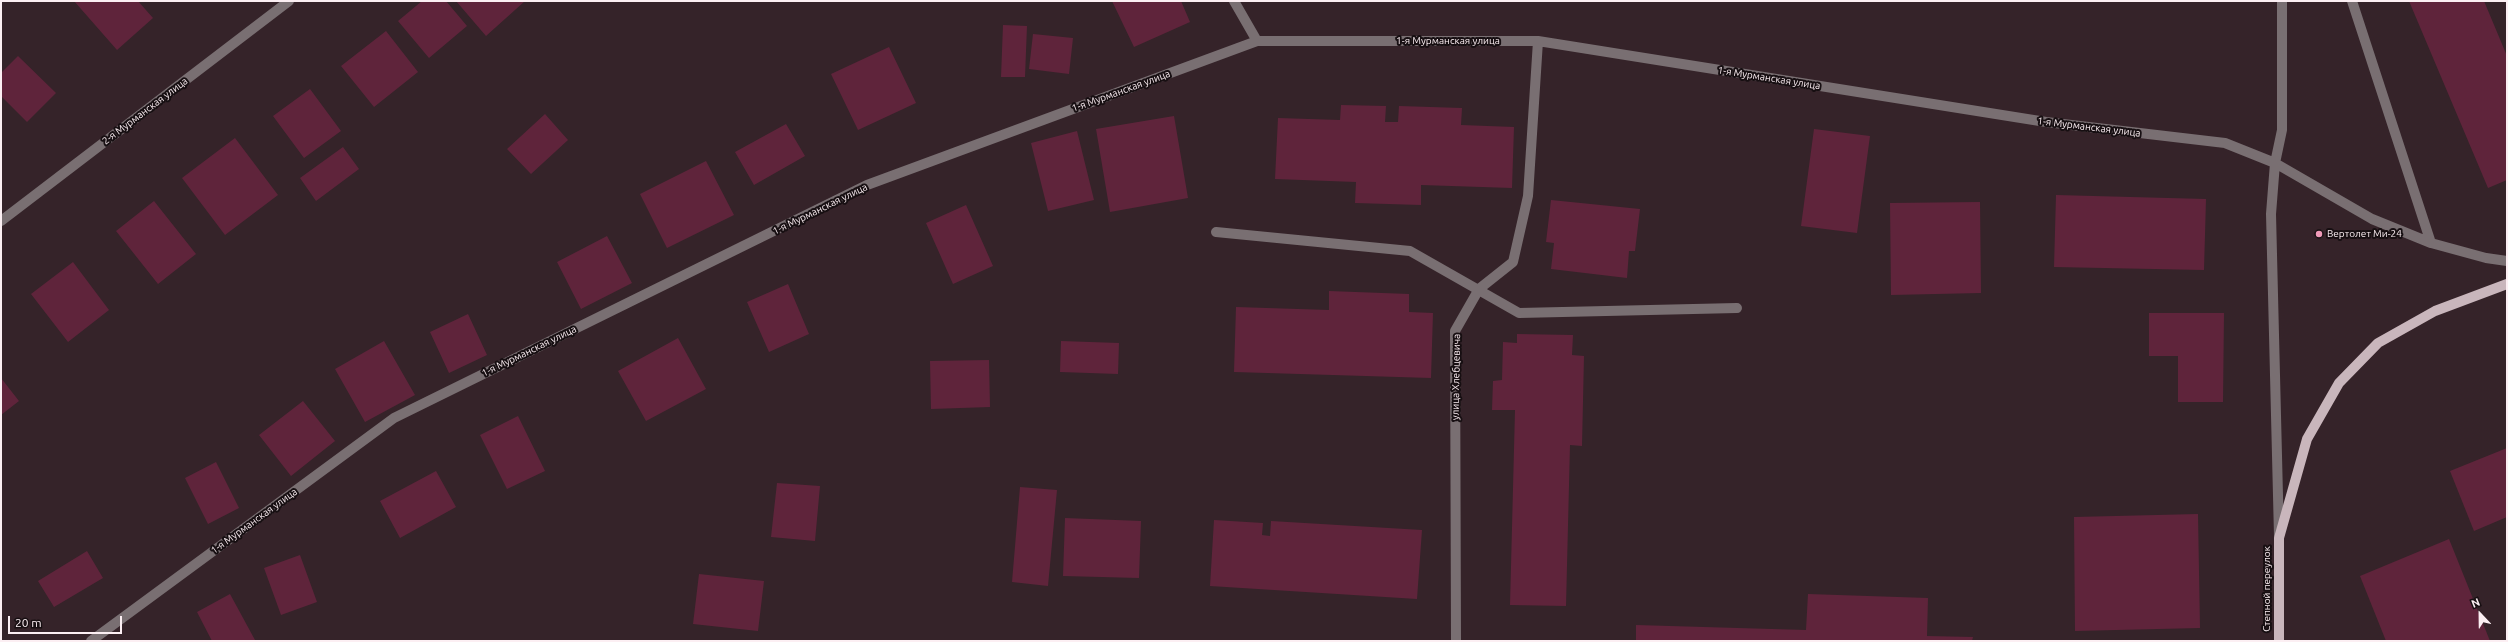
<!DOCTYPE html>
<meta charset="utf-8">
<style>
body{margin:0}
#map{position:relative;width:2508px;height:642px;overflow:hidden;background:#352329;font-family:Ubuntu,sans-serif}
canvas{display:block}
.frame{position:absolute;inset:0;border:2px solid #fceff3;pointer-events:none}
.north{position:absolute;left:2460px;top:594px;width:40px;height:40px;-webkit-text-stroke:3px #170f12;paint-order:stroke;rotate:338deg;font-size:11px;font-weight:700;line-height:16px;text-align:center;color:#fceff3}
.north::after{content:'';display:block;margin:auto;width:14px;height:18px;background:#fceff3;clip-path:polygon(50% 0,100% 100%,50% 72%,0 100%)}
.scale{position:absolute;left:8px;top:616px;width:114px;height:18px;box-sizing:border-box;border:2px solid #fceff3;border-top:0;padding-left:5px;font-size:12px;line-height:14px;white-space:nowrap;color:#fceff3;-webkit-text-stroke:3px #170f12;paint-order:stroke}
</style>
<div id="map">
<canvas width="2508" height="642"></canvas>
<div class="frame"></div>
<div class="north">N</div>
<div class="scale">20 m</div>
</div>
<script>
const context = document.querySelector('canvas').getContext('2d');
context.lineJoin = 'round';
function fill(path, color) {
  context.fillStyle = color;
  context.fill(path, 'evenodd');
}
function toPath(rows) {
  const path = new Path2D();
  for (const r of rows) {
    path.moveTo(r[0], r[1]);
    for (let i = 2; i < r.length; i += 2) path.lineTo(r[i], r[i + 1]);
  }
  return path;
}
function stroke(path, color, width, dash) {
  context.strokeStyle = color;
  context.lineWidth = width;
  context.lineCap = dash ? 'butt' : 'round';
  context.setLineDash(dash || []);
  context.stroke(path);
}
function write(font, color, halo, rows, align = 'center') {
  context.font = font + ' Ubuntu,sans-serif';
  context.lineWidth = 4;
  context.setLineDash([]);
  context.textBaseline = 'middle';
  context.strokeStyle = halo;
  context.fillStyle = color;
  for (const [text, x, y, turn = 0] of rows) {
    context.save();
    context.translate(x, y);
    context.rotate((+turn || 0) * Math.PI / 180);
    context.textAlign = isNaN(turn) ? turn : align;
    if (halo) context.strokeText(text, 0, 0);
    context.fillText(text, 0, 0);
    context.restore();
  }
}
fill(toPath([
 [74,1,138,1,153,18,117,50],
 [422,1,446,1,467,26,429,58,398,21],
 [456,1,525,1,486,36],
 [1112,1,1181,1,1190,22,1134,47],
 [2409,1,2484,1,2507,56,2507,180,2488,188],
 [1003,25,1027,26,1025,77,1001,77],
 [386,31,418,72,374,107,341,66],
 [1033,34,1073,38,1069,74,1029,69],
 [889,47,916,103,858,130,831,74],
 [18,56,56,93,27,122,1,96,1,73],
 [310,89,341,131,304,158,273,116],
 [1341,105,1386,106,1385,122,1398,122,1399,106,1462,108,1461,125,1514,127,1512,188,1421,185,1421,205,1355,203,1356,182,1275,179,1278,118,1340,120],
 [545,114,568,140,531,174,507,149],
 [1174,116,1188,198,1110,212,1096,129],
 [786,124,805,156,754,185,735,152],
 [1814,129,1870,136,1857,233,1801,226],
 [1077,131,1094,200,1048,211,1031,143],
 [235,138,278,195,225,235,182,178],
 [343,147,359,169,316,201,300,178],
 [706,161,734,215,667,248,640,194],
 [2056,195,2206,199,2204,270,2054,267],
 [1551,200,1640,209,1635,251,1629,251,1627,278,1551,269,1554,243,1546,242],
 [154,201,196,254,158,284,116,231],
 [1980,202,1981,293,1891,295,1890,203],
 [966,205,993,266,953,284,926,223],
 [607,236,632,283,581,309,557,262],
 [73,262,109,310,68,342,31,294],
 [788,284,809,334,769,352,747,302],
 [1329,291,1409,294,1409,312,1433,313,1431,378,1234,372,1236,307,1329,310],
 [2149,313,2224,313,2223,402,2178,402,2178,356,2149,356],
 [468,314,487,355,449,373,430,332],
 [1517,334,1573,335,1572,355,1584,356,1582,446,1570,445,1566,606,1510,605,1515,410,1492,410,1493,381,1502,380,1503,342,1517,343],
 [678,338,706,389,646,421,618,371],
 [384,341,415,395,365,422,335,369],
 [1061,341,1119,343,1118,374,1060,372],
 [989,360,990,407,931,409,930,361],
 [1,378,19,401,1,415],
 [303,401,335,441,291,476,259,435],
 [518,416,545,471,507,489,480,435],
 [2507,448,2507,517,2474,531,2450,471],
 [216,462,239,508,208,524,185,478],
 [436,471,456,507,400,538,380,501],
 [777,483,820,486,815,541,771,537],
 [1020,487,1057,490,1048,586,1012,582],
 [2198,514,2200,628,2075,631,2074,517],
 [1065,518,1141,521,1139,578,1063,576],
 [1214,520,1263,523,1262,535,1270,536,1271,521,1422,530,1417,599,1210,586],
 [2449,539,2490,641,2386,641,2360,576],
 [87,551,103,578,54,607,38,581],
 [300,555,317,602,281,615,264,568],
 [699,574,764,581,758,631,693,624],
 [230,594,255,640,252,641,212,641,197,612],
 [1808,594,1928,598,1927,636,1973,637,1972,641,1636,641,1636,625,1806,630]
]), '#5f243b');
stroke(toPath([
 [1234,1,1257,41],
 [2352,1,2431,243],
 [1,221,289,1],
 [1216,232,1410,251,1519,313,1737,308],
 [2279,536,2271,214,2275,163,2282,130,2282,1],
 [91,641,394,418,867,185,1257,41,1538,41,2046,122,2225,143,2275,163,2372,219,2431,243,2486,258,2507,261],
 [1456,641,1455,331,1479,289,1513,262,1528,196,1538,41]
]), '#796f72', 10);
stroke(toPath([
 [2279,641,2279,538,2307,439,2339,383,2378,343,2435,311,2507,284]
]), '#c9b6bc', 10);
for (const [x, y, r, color] of [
 [2319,234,4,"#ef9ab8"]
]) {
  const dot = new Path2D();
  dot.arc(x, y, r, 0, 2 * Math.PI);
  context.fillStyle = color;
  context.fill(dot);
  stroke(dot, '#170f12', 1.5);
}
write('10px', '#fceff3', '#170f12', [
 ["1-я Мурманская улица",1448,41],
 ["1-я Мурманская улица",1769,78,9],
 ["1-я Мурманская улица",1121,91,-20],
 ["2-я Мурманская улица",145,111,-37],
 ["1-я Мурманская улица",2089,127,7],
 ["1-я Мурманская улица",820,209,-26],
 ["1-я Мурманская улица",529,351,-26],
 ["улица Хлебцевича",1456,377,-89],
 ["1-я Мурманская улица",254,521,-36],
 ["Степной переулок",2267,589,-90]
]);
write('10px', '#fceff3', '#170f12', [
 ["Вертолет Ми-24",2327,234]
], 'left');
</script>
